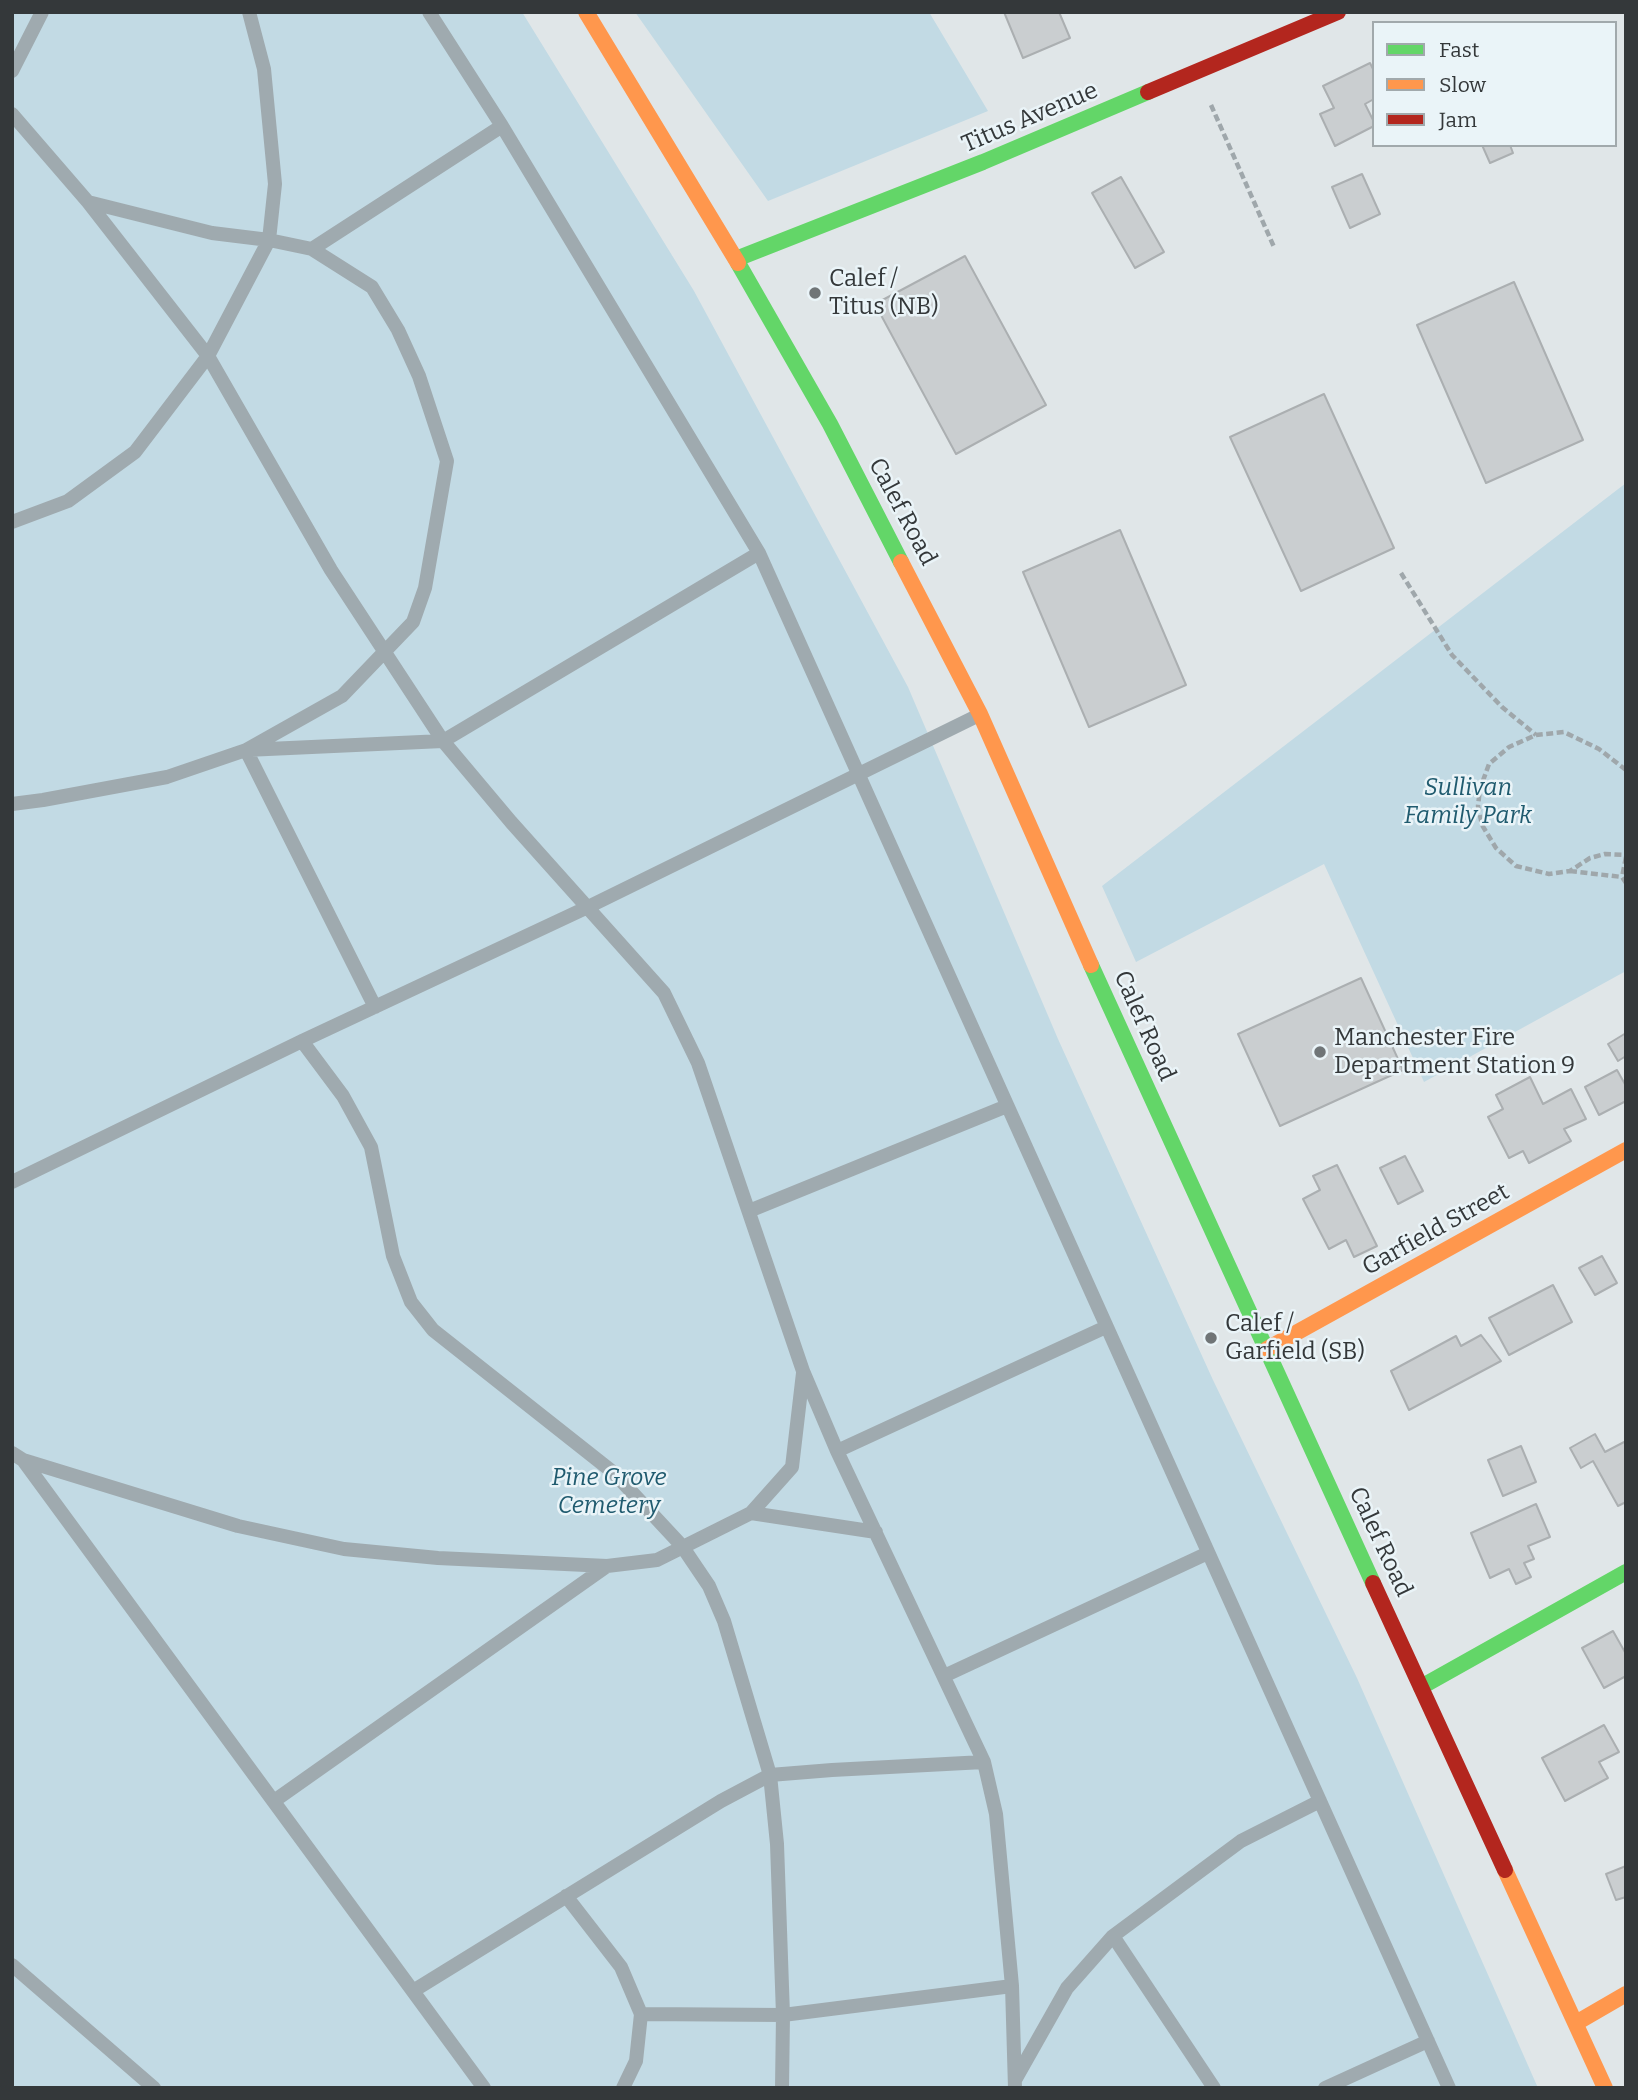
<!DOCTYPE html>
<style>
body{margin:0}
#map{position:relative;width:1638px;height:2100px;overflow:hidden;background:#e0e6e8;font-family:Bitter,serif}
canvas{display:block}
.frame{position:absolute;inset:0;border:14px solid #34383a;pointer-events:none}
.legend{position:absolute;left:1372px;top:21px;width:245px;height:126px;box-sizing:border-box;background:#eaf4f8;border:2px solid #a1a9ac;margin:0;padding:9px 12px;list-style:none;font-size:21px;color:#34383a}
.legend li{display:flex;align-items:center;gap:14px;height:35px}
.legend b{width:35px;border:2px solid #a1a9ac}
</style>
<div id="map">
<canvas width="1638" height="2100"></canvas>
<div class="frame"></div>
<ul class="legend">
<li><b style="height:9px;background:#63d668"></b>Fast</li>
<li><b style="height:9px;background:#ff974d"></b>Slow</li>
<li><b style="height:9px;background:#b3261e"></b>Jam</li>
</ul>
</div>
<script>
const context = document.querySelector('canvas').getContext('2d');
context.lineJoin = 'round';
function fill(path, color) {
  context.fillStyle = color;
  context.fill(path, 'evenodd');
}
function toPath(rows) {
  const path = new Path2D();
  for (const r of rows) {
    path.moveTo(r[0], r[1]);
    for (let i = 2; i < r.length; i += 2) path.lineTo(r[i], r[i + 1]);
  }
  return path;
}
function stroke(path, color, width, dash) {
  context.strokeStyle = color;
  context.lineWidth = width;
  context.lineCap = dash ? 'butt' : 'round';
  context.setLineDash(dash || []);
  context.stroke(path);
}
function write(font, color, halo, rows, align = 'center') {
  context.font = font + ' Bitter,serif';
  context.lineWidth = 5;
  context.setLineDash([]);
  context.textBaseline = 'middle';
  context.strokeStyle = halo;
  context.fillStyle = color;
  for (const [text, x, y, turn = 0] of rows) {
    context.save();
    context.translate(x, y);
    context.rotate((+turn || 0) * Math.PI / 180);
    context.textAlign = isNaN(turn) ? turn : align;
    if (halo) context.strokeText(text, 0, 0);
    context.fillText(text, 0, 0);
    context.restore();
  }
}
fill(toPath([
 [12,12,522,12,694,291,908,687,1058,1039,1213,1380,1357,1678,1538,2088,12,2088],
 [635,12,929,12,988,111,768,201],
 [1626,483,1626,971,1424,1082,1324,864,1136,962,1102,886]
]), '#c2dae4');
const building = toPath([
 [1004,12,1059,12,1070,38,1023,58,1004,12],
 [1370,63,1374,71,1374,99,1365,104,1374,122,1374,126,1335,146,1320,114,1334,108,1323,86,1370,63],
 [1482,145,1510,145,1513,153,1490,163,1482,145],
 [1362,174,1380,214,1350,228,1332,187,1362,174],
 [1121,177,1164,252,1135,268,1092,193,1121,177],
 [965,256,1046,405,956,454,875,304,965,256],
 [1514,282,1583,440,1486,483,1417,325,1514,282],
 [1324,394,1394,548,1301,591,1230,437,1324,394],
 [1120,530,1186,685,1089,727,1023,572,1120,530],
 [1361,978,1403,1070,1280,1126,1238,1034,1361,978],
 [1626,1033,1626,1056,1618,1061,1608,1044,1626,1033],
 [1617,1070,1626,1086,1626,1101,1599,1115,1585,1087,1617,1070],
 [1530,1077,1543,1104,1571,1089,1586,1119,1564,1129,1571,1141,1529,1163,1523,1151,1509,1158,1488,1117,1503,1109,1496,1095,1530,1077],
 [1405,1156,1423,1191,1398,1204,1380,1168,1405,1156],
 [1337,1165,1377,1246,1354,1257,1346,1240,1329,1249,1303,1199,1320,1190,1313,1176,1337,1165],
 [1602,1256,1617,1283,1595,1295,1579,1268,1602,1256],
 [1553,1285,1572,1322,1509,1355,1489,1318,1553,1285],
 [1481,1335,1501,1361,1409,1410,1391,1371,1456,1336,1461,1346,1481,1335],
 [1595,1434,1605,1452,1626,1441,1626,1502,1618,1506,1593,1461,1581,1468,1570,1448,1595,1434],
 [1521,1446,1536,1482,1503,1496,1488,1460,1521,1446],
 [1536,1504,1550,1537,1528,1546,1534,1559,1524,1563,1531,1577,1516,1584,1509,1569,1490,1578,1471,1533,1536,1504],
 [1613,1631,1626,1654,1626,1676,1604,1688,1582,1648,1613,1631],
 [1604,1725,1619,1752,1599,1762,1608,1778,1565,1801,1542,1758,1604,1725],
 [1626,1866,1626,1897,1616,1900,1606,1874,1626,1866]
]);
fill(building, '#caced0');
stroke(building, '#abafb1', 2);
stroke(toPath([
 [1211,105,1274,247],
 [1401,573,1452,655,1502,707,1536,735],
 [1626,770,1599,749,1564,732,1536,735,1509,747,1489,764,1480,789,1478,806,1482,825,1496,848,1516,866,1549,874,1570,871,1590,858,1605,854,1626,855],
 [1626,857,1622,877,1626,883],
 [1570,871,1622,877]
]), '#9fa7ab', 4.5, [7, 3.5]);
stroke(toPath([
 [429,12,502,126,759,553,1449,2088],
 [12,71,42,12],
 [12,114,88,202,208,356,331,570,443,741,511,822,664,993,698,1063,803,1371,837,1451,984,1762,996,1814,1012,1986,1015,2088],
 [312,249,502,126],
 [12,522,68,501,135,452,208,356,269,240,275,184,264,69,249,12],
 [12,804,43,800,167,777,246,750,342,696,413,622,425,588,447,461,419,376,398,330,372,287,312,249,269,240,212,233,88,202],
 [375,1007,246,750,443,741,759,553],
 [302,1041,343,1096,371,1147,393,1256,411,1302,433,1330,614,1473,682,1546,709,1586,724,1621,770,1775,777,1844,783,2015,782,2088],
 [12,1182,302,1041,588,907,979,715],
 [749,1211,1007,1106],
 [837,1451,1106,1327],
 [12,1453,23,1460,484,2088],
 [23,1460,238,1526,344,1549,438,1558,607,1566,657,1560,751,1513,792,1467,803,1373],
 [751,1513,876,1532],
 [944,1676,1208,1553],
 [274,1801,607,1566],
 [566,1896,621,1967,641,2014,636,2061,623,2088],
 [1113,1936,1214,2088],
 [12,1965,154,2088],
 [413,1991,721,1801,770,1775,832,1770,984,1762],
 [641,2014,783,2015,1012,1986],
 [1015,2080,1067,1988,1113,1936,1241,1841,1320,1801],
 [1325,2088,1428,2041]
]), '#9faaaf', 14);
stroke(toPath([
 [736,259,983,162,1148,92],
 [738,263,830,424,901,562],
 [1091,965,1373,1583],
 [1421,1687,1626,1572]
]), '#63d668', 16);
stroke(toPath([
 [586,12,738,263],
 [901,562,980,714,1091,965],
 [1267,1349,1626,1150],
 [1505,1870,1605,2088],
 [1576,2023,1626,1994]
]), '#ff974d', 16);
stroke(toPath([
 [1148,92,1338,12],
 [1373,1583,1505,1870]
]), '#b3261e', 16);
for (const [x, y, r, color] of [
 [815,293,7,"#707577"],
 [1320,1052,7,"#707577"],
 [1211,1338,7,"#707577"]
]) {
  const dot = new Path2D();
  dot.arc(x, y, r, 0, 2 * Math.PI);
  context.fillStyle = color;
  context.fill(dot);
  stroke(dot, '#eaf4f8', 2.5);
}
write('24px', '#34383a', '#eaf4f8', [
 ["Titus Avenue",1030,118,-23],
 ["Calef Road",902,512,62],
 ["Calef Road",1144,1026,66],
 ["Garfield Street",1436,1230,-29],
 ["Calef Road",1380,1542,65]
]);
write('24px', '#34383a', '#eaf4f8', [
 ["Calef /",829,279],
 ["Titus (NB)",829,307],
 ["Manchester Fire",1334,1038],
 ["Department Station 9",1334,1066],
 ["Calef /",1225,1324],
 ["Garfield (SB)",1225,1352]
], 'left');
write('italic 24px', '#205b6f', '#eaf4f8', [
 ["Sullivan",1468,788],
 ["Family Park",1468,816],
 ["Pine Grove",609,1478],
 ["Cemetery",609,1506]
]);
</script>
